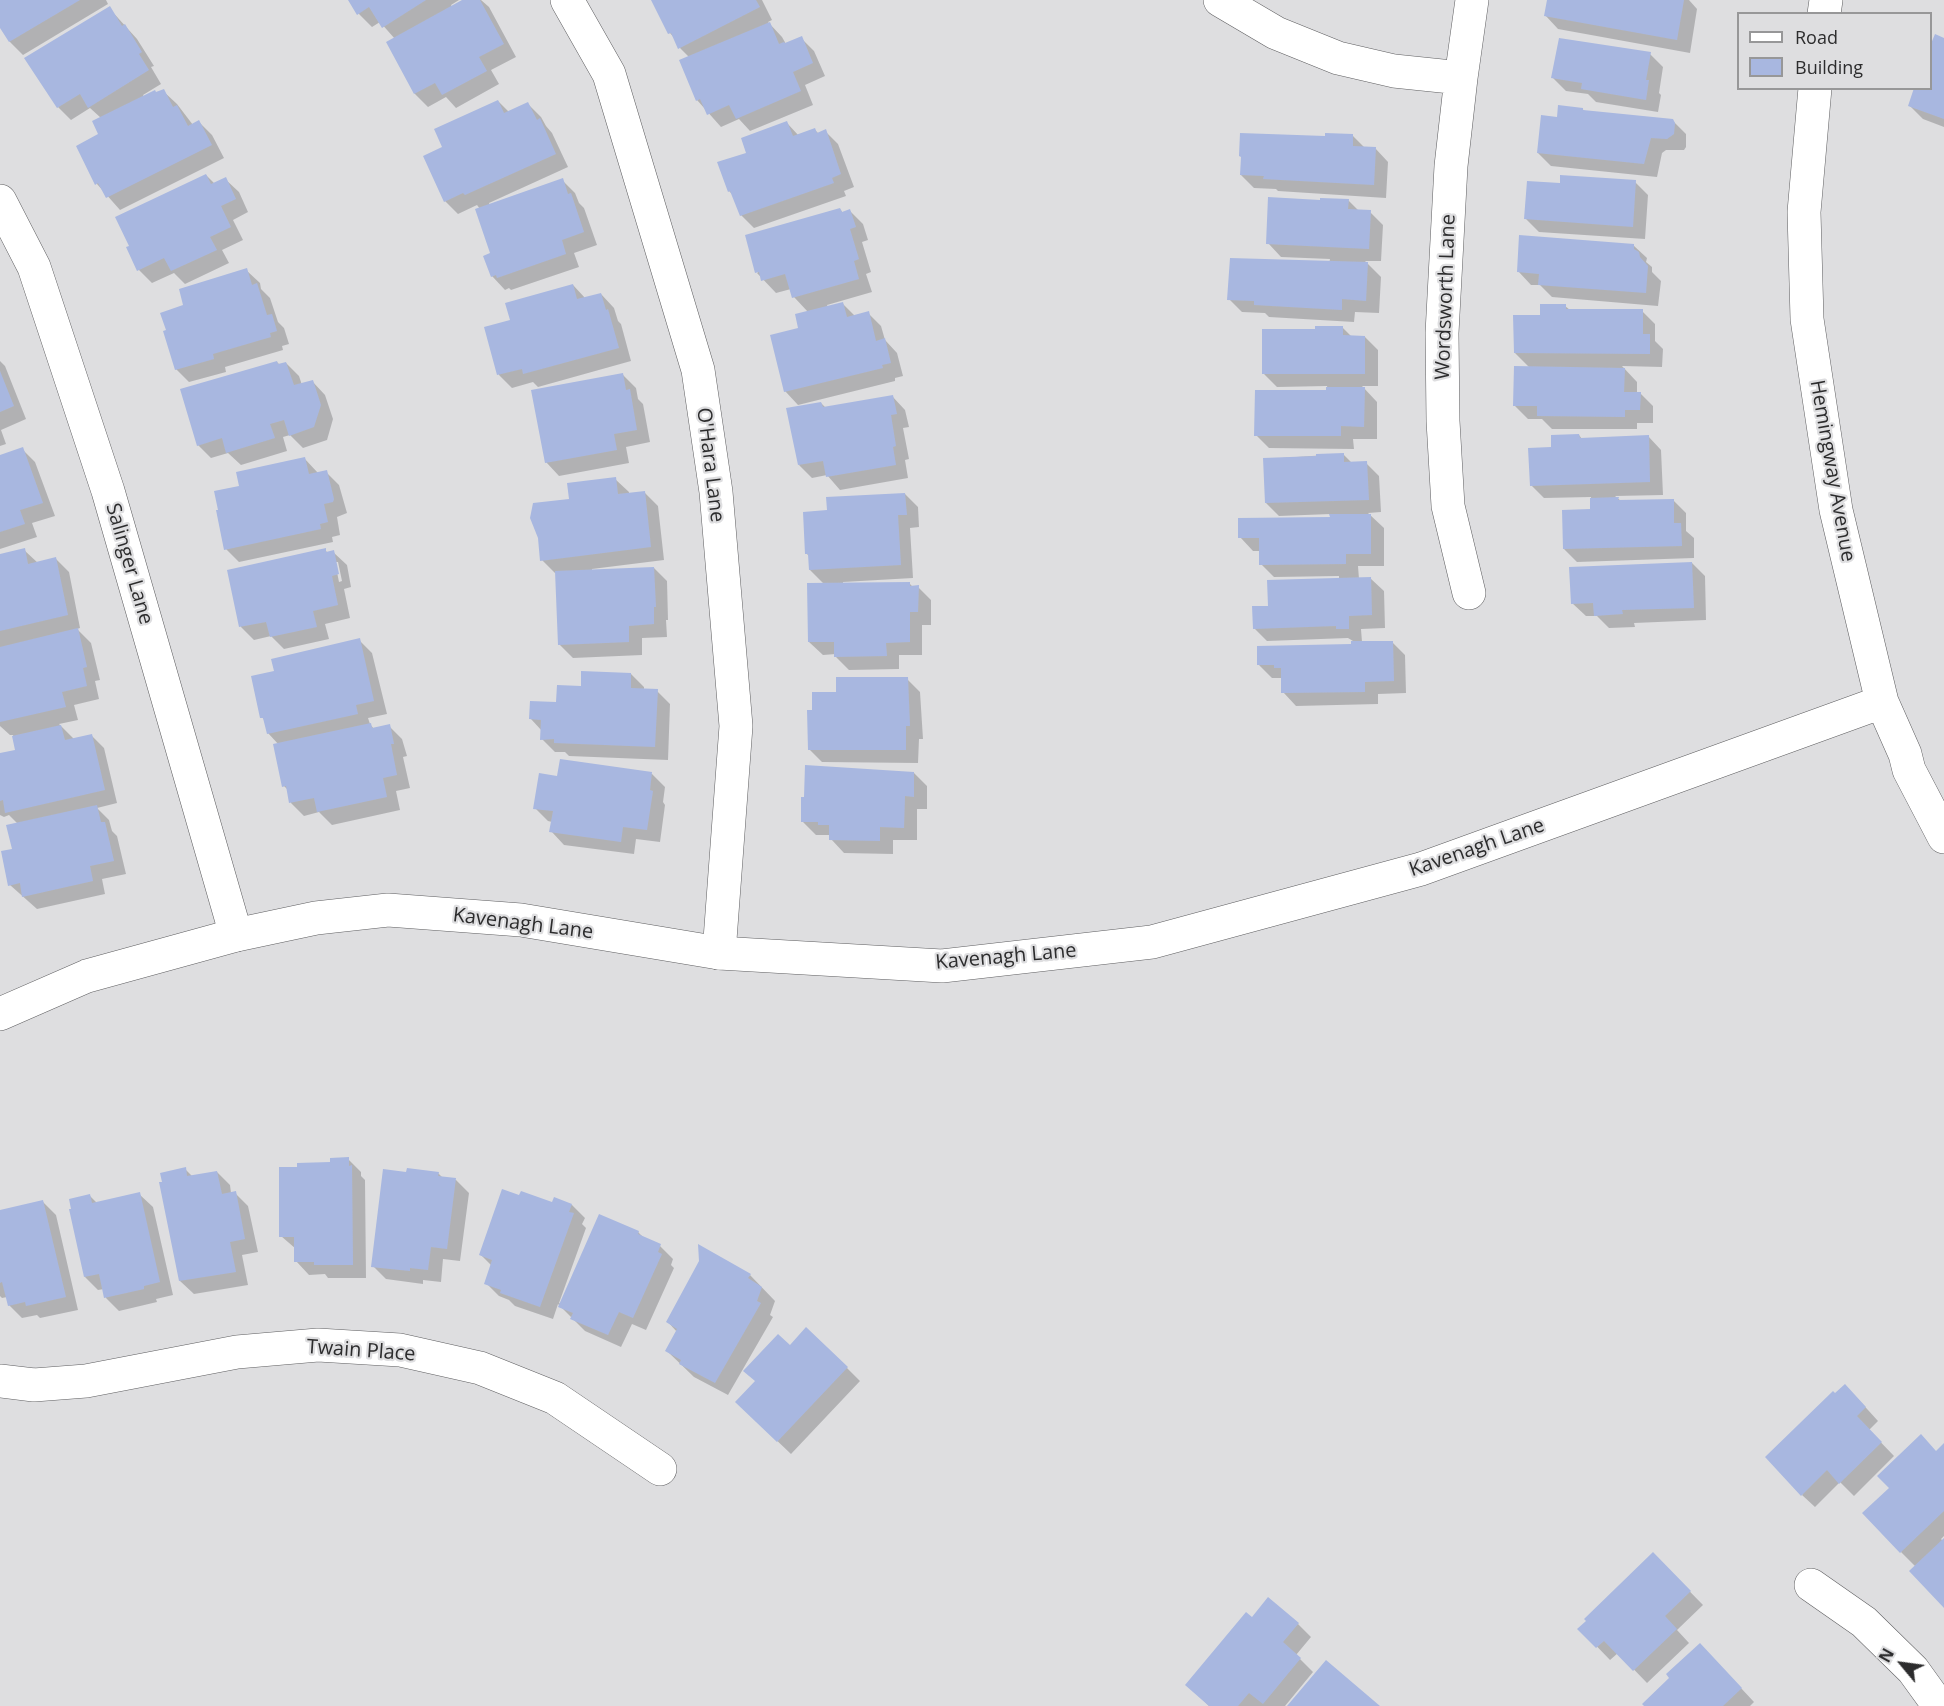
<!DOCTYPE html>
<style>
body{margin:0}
#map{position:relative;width:1944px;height:1706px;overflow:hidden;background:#dedee0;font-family:"Open Sans",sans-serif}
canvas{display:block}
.legend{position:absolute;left:1737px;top:12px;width:195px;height:78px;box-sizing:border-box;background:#dedee0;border:2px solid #979798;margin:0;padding:8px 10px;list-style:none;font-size:18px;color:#2c2c2d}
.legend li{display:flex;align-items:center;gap:12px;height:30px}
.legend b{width:30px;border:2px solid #979798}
.north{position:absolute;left:1872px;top:1634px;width:60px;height:60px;-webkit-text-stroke:4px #dedee0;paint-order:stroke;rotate:299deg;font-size:16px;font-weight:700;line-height:24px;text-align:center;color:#2c2c2d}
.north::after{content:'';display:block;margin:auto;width:21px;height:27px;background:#2c2c2d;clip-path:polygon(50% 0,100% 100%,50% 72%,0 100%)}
</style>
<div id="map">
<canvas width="1944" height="1706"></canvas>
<ul class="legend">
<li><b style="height:8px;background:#fff"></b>Road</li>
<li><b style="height:16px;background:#a8b7e0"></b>Building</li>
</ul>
<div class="north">N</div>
</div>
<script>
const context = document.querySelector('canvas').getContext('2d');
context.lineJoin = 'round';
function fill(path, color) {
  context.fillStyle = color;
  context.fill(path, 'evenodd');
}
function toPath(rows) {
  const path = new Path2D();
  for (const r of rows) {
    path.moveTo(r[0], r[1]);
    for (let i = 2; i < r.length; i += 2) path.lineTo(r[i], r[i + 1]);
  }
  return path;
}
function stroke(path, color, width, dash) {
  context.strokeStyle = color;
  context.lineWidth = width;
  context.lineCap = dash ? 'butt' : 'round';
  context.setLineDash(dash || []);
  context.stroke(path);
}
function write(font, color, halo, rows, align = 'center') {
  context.font = font + ' "Open Sans",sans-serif';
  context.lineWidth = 4.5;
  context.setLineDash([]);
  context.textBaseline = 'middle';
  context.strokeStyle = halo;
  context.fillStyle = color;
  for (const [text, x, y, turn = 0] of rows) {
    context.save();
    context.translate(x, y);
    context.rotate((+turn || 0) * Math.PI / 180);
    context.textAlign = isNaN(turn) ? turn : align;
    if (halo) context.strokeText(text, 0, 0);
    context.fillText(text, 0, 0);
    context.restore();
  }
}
fill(toPath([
 [0,0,106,0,108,4,23,55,10,42,0,25],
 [350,0,459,0,451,5,452,7,465,0,481,0,489,7,516,57,491,70,499,84,456,108,446,97,428,107,415,94,388,43,395,39,380,22,372,27,359,14],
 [653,0,762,0,772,20,768,22,782,37,786,44,801,38,814,51,825,76,805,85,813,105,750,131,739,119,721,127,697,100,689,57,680,48,675,39,670,33],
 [1548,0,1689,0,1697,9,1690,53,1558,29,1545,15],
 [109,8,137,39,154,66,151,67,161,84,143,95,144,97,163,91,177,104,193,125,199,122,212,135,224,158,120,210,97,184,101,118,90,108,71,120,58,107],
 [1944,39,1944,127,1923,119,1910,106,1930,88],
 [1650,54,1663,67,1659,93,1661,95,1658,112,1596,102,1588,94,1566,91,1553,78],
 [498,101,509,112,528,104,541,117,546,126,552,133,568,167,489,203,490,206,562,180,575,193,579,203,584,208,597,245,574,253,579,267,511,290,509,288,505,290,492,276,492,254,480,209,477,205,458,214,445,201,444,148],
 [1582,109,1585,111,1672,120,1686,134,1686,147,1684,150,1666,150,1662,153,1657,177,1551,166,1538,153,1558,118],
 [787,123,799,136,815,130,819,134,825,131,838,144,854,187,844,191,846,196,754,228,741,215,734,196,729,191,748,153],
 [1353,136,1365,148,1375,148,1388,162,1386,198,1278,191,1276,189,1254,188,1241,175,1327,138],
 [206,175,215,184,225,179,239,192,248,212,233,220,243,240,222,250,229,263,185,284,174,273,152,283,139,270,128,248],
 [1635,182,1648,195,1645,239,1539,232,1526,219],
 [1348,200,1359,211,1370,212,1383,225,1381,261,1365,261,1381,277,1379,313,1355,312,1354,322,1269,317,1265,313,1242,312,1229,299,1329,264,1330,259,1281,257,1268,243],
 [840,209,843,213,850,211,863,224,868,240,862,242,871,272,866,274,872,292,827,305,828,307,843,304,855,316,868,313,881,326,885,340,897,353,903,376,895,378,895,381,798,405,785,391,800,330,808,312,794,297,791,289,776,293,757,273],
 [1633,245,1647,258,1646,262,1652,267,1652,272,1661,281,1658,306,1552,297,1540,285,1531,285,1518,271],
 [246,270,260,283,261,289,270,298,278,322,284,328,289,344,282,346,283,350,225,367,226,372,189,382,176,369,185,306],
 [573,285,586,299,601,294,614,308,618,321,621,324,631,361,538,387,533,382,512,388,499,375,485,328,512,321],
 [1565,306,1570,310,1642,311,1655,324,1655,341,1663,349,1662,367,1622,366,1637,382,1637,393,1640,393,1653,406,1653,423,1637,423,1637,429,1552,429,1542,419,1528,419,1515,406,1530,368,1515,353,1541,317],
 [1342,327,1352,337,1365,337,1378,350,1378,386,1362,386,1377,402,1377,439,1353,439,1354,449,1269,448,1256,435,1328,392,1327,386,1277,387,1264,374,1316,330],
 [0,361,5,366,26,419,1,430,6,444,0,446],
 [277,362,280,365,286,363,299,376,302,385,312,381,325,395,333,419,327,440,303,448,290,435,283,437,287,451,241,465,228,453,211,458,198,445],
 [623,375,636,388,638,399,643,404,650,442,626,447,629,463,559,476,546,462],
 [892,396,905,410,909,427,903,428,909,459,905,460,908,478,840,490,827,475,812,478,799,465,821,403,826,408],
 [1579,435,1582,439,1648,436,1661,450,1663,495,1615,496,1621,501,1673,500,1686,513,1686,531,1694,538,1694,558,1577,562,1564,549,1592,510,1591,497,1544,498,1531,485,1553,448],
 [22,449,35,462,55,516,32,523,37,537,0,549,0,456],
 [1343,454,1352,463,1366,463,1379,476,1381,512,1368,513,1384,528,1384,566,1358,566,1359,579,1370,578,1384,591,1385,628,1361,629,1362,642,1392,642,1405,655,1406,693,1378,694,1378,704,1296,706,1283,692,1282,678,1272,678,1259,665,1353,645,1353,641,1348,638,1267,641,1254,628,1270,607,1339,579,1339,576,1274,577,1261,564,1260,551,1253,551,1240,537,1332,519,1331,514,1279,516,1266,503,1265,459],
 [304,458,318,473,326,472,339,485,347,513,337,517,340,535,332,537,333,542,239,562,226,549,241,487],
 [615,479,629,492,629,495,645,493,658,506,664,560,592,569,592,571,654,568,667,581,668,620,666,620,667,637,642,638,642,655,573,658,559,644,557,573,555,573,542,560,571,501],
 [905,494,918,507,919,527,910,528,913,578,843,582,843,584,910,584,913,587,918,587,931,600,931,625,922,625,922,655,899,655,899,669,849,670,836,657,836,654,823,655,809,642,825,585,810,570,809,556,806,553,828,512],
 [24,550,38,563,56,559,69,572,80,628,77,629,91,643,100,680,95,681,99,699,74,705,78,720,59,724,74,739,91,735,104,748,117,803,97,808,109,820,112,831,117,836,126,874,102,879,105,894,37,909,10,885,18,824,9,815,4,817,0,815,0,755,17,751,13,735,10,735,0,726,0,556],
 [325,550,328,553,333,552,347,565,351,587,344,589,350,618,325,624,329,639,284,649,271,636,254,640,241,627,229,571],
 [335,562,338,562,342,581,339,582],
 [1692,563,1705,576,1706,620,1634,623,1635,627,1609,628,1597,616,1586,616,1572,603],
 [359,640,372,653,387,714,368,718,370,724,374,729,389,726,402,739,407,756,403,757,410,788,396,791,400,810,332,825,319,812,304,816,291,803,288,790,284,786,279,745,268,733,265,721,262,717,275,672],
 [631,674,644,687,644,690,657,691,670,704,668,760,569,756,565,752,555,752,542,739,542,731,531,719,582,688],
 [907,679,920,692,923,739,919,739,918,763,822,762,809,749,813,711,838,693],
 [914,773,927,786,927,809,917,809,917,840,893,840,893,854,844,853,831,839,829,835,816,835,803,822],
 [652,774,665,787,663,802,665,805,660,842,636,839,634,854,564,845,551,831,552,822,548,821,535,808,559,777],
 [348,1159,361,1172,361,1176,365,1180,366,1278,328,1278,325,1274,309,1275,296,1261,296,1249,281,1236,332,1164],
 [185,1169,193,1177,217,1172,230,1185,231,1193,235,1193,248,1206,258,1252,242,1255,248,1285,194,1294,180,1281],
 [438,1173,443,1178,456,1180,469,1193,460,1261,443,1259,441,1282,423,1280,423,1284,386,1279,373,1266,407,1174],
 [139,1194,153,1207,173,1295,156,1299,157,1302,119,1311,106,1298,104,1289,98,1290,85,1277,90,1196,97,1203],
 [43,1202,56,1215,78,1310,40,1318,37,1315,22,1318,9,1305,7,1297,2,1298,0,1296,0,1211],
 [553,1204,572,1205,585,1218,582,1224,586,1228,559,1303,561,1304,638,1232,644,1238,660,1246,673,1259,671,1265,674,1268,646,1330,632,1324,621,1347,585,1331,558,1304,553,1319,515,1306,509,1300,499,1296,486,1283,492,1266,480,1254],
 [750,1275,775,1301,770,1315,773,1317,728,1395,694,1377,667,1351,677,1332,668,1322],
 [790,1347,847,1368,860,1381,791,1454,750,1415,757,1382],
 [1858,1399,1878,1421,1869,1430,1894,1456,1854,1496,1840,1482,1815,1507,1802,1495],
 [1944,1446,1944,1536,1941,1539,1944,1542,1944,1605,1916,1567,1901,1552,1937,1453],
 [1653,1554,1703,1605,1677,1630,1689,1643,1647,1683,1618,1653,1610,1660,1580,1629],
 [1252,1619,1298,1624,1311,1637,1296,1655,1313,1672,1285,1706,1209,1706,1187,1685],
 [1713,1658,1754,1702,1750,1706,1646,1706]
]), '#0003');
fill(toPath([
 [0,0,80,0,9,42,0,28],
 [348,0,426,0,382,28,369,7,357,15],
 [462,0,480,0,504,44,479,57,487,71,442,95,435,83,414,94,386,42],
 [651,0,756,0,760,7,678,49,671,33,668,34],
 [1547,0,1684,0,1677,40,1544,16],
 [110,6,122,26,125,24,142,52,139,54,149,70,88,108,80,94,57,108,24,58],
 [770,22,779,44,784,42,785,43,802,36,813,63,793,72,801,91,736,119,729,105,707,115,700,99,696,101,679,60],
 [1935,34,1944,38,1944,119,1908,106,1914,88,1930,88,1930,46],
 [1559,38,1651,52,1646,80,1649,80,1646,100,1581,89,1582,83,1551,78],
 [164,89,173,107,177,105,188,126,199,120,212,145,106,198,98,183,95,185,76,146,98,134,92,121,155,90,156,92],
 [498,100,504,113,528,102,537,120,540,118,556,154,465,195,463,193,444,202,423,156,442,147,434,129],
 [1558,105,1583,108,1583,110,1673,119,1675,123,1674,134,1667,139,1651,138,1644,164,1537,153,1541,115,1557,117],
 [787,121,793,136,815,128,817,133,826,129,841,174,832,178,834,183,740,216,730,191,728,192,717,162,746,153,741,138],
 [1240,133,1325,136,1325,133,1353,134,1353,146,1376,147,1374,185,1263,179,1264,176,1240,175,1241,157,1239,156],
 [206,174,211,184,226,177,236,199,221,206,231,227,210,237,217,250,171,271,164,258,137,271,126,247,129,246,115,217],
 [1560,175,1636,180,1633,227,1524,219,1527,181,1560,183],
 [563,178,568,194,571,193,584,232,562,240,566,254,497,278,496,275,491,277,483,256,490,253,475,209],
 [1268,197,1320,200,1320,198,1349,199,1348,209,1371,210,1369,249,1266,244],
 [840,208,842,212,850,209,856,227,850,229,859,259,854,261,859,279,792,298,785,274,761,281,759,272,755,273,745,235],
 [1519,235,1634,244,1634,249,1639,252,1640,257,1648,266,1646,293,1538,285,1539,274,1517,272],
 [1230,258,1368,262,1366,301,1342,299,1342,310,1254,305,1254,301,1227,300],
 [247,268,252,285,257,283,267,315,272,314,277,331,270,333,271,337,213,354,214,359,175,370,163,331,166,330,160,313,183,305,179,289],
 [573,284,577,299,601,293,606,310,608,309,619,348,523,374,522,369,497,375,484,327,510,320,505,303],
 [843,302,847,317,869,311,876,341,885,338,891,363,882,365,883,368,784,392,770,335,798,328,795,314],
 [1540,304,1566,304,1566,309,1643,309,1643,334,1650,334,1650,354,1514,353,1513,315,1540,315],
 [1315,326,1343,326,1343,335,1365,336,1365,374,1262,374,1262,329,1315,329],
 [277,361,278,364,286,362,294,385,313,380,321,405,314,427,289,436,284,420,270,424,275,438,226,453,222,438,197,446,180,389],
 [1514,366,1625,368,1624,392,1641,392,1640,410,1625,410,1625,417,1537,416,1537,406,1513,406],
 [0,371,14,406,0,412],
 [623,373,626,390,630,389,637,430,614,434,617,450,545,463,531,390],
 [1326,387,1365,387,1364,427,1341,426,1341,436,1254,436,1255,390,1326,390],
 [893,395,897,414,891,415,896,446,893,447,896,465,826,477,823,461,798,465,786,408,821,402,823,407],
 [1579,434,1580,438,1649,435,1650,482,1530,486,1528,448,1551,447,1551,435],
 [23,447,43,503,20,510,25,524,0,532,0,455],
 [1344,453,1344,462,1367,461,1369,500,1265,503,1263,458,1316,456,1316,454],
 [305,457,309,474,327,470,334,499,333,502,324,504,328,522,320,524,321,529,224,550,216,510,218,510,214,491,239,486,236,472],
 [616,477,618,494,645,491,651,547,540,561,538,538,530,518,533,503,569,499,567,483],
 [905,493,907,515,898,515,901,565,809,570,808,554,805,554,803,512,827,510,826,497],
 [1619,497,1618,500,1674,499,1674,523,1681,523,1682,546,1563,549,1562,510,1590,509,1590,498],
 [1329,514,1371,514,1371,554,1346,554,1346,564,1259,565,1259,538,1238,538,1238,518,1330,517],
 [25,548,28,564,56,557,68,615,0,631,0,554],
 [326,548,326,552,334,550,339,574,332,576,338,605,313,611,317,627,270,637,266,622,239,627,227,570],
 [1692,562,1694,608,1622,610,1623,614,1594,616,1593,603,1571,604,1569,567],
 [654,567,656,607,654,607,654,624,629,626,629,642,558,645,555,571],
 [1371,577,1372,615,1349,616,1349,629,1336,629,1336,626,1253,629,1252,606,1268,606,1267,580],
 [910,582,910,586,919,585,918,612,910,612,910,642,886,643,887,656,834,657,834,642,808,642,807,583],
 [78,628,87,667,83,668,87,686,62,692,66,707,0,722,0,647],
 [360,638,374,701,356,705,358,714,267,734,263,718,260,718,251,676,274,671,271,659],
 [1351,641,1393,641,1394,681,1365,682,1365,692,1281,693,1281,668,1274,668,1274,665,1257,665,1257,646,1351,644],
 [581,671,631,673,631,688,658,689,655,747,554,743,554,739,540,740,541,720,529,719,530,701,556,702,557,685,581,686],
 [836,677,908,677,910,726,906,726,906,750,808,750,807,710,812,710,812,692,836,692],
 [371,723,372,728,390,724,394,744,391,744,397,775,383,778,387,797,317,812,314,798,289,803,286,786,282,787,273,744],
 [61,725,65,740,92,734,105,790,5,813,3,800,0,801,0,753,15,750,12,736],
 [560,759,652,772,650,790,653,791,647,830,623,827,621,842,549,832,553,811,533,809,539,773,557,776],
 [805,765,914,772,914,797,905,796,904,828,880,827,880,841,829,840,829,825,818,825,818,822,801,822,801,797,804,797],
 [97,805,101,822,105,822,114,861,90,866,93,881,22,897,20,883,8,886,1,851,12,849,6,825],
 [349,1157,349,1166,352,1165,353,1265,314,1265,314,1262,294,1262,294,1237,279,1237,279,1167,297,1167,297,1163,330,1162,330,1158],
 [186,1167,187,1176,217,1171,222,1194,236,1191,245,1239,230,1242,236,1272,179,1281,159,1182,162,1182,160,1173],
 [407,1168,439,1172,438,1176,456,1178,447,1249,431,1247,428,1270,410,1268,410,1271,371,1267,383,1169,406,1172],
 [502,1189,519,1195,521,1191,552,1202,554,1197,572,1204,569,1212,574,1213,540,1307,500,1293,501,1290,484,1284,492,1260,479,1255],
 [140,1192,160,1282,144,1286,144,1289,104,1298,99,1274,84,1277,69,1209,71,1209,69,1199,90,1194,92,1203],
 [43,1200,66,1297,26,1306,25,1302,8,1306,2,1282,0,1283,0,1210],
 [599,1214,639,1231,638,1234,661,1244,658,1252,662,1254,633,1318,619,1312,608,1335,570,1319,573,1313,558,1307],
 [698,1244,751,1274,748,1278,762,1287,757,1301,761,1303,715,1383,679,1364,681,1360,665,1351,677,1329,666,1322,699,1261],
 [806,1327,848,1367,777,1442,735,1402,755,1381,743,1371,778,1334,790,1345],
 [1845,1384,1866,1407,1857,1416,1882,1442,1839,1484,1827,1470,1801,1496,1765,1457,1833,1391,1835,1393],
 [1921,1434,1936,1451,1944,1443,1944,1511,1900,1553,1862,1513,1889,1488,1877,1476],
 [1944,1538,1944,1608,1909,1571],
 [1653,1552,1691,1591,1665,1616,1677,1629,1633,1671,1604,1641,1596,1648,1577,1629,1586,1621,1584,1619],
 [1268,1597,1299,1623,1283,1642,1301,1658,1263,1704,1249,1693,1238,1706,1209,1706,1185,1685,1246,1612,1252,1617],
 [1700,1643,1742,1688,1723,1706,1644,1706,1642,1704,1669,1678,1666,1674],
 [1326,1660,1380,1706,1287,1706]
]), '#a8b7e0');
const street = toPath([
 [567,0,609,74,698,370,716,492,736,726,719,953],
 [1220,0,1276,33,1338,58,1394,71,1461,78],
 [0,201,34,267,108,491,236,935],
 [1469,593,1448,506,1443,421,1442,333,1451,166,1461,78,1472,0],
 [0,1381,34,1385,86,1381,237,1352,318,1345,400,1350,480,1368,555,1398,660,1469],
 [1811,1585,1864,1622,1913,1670,1939,1706]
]);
const secondary = toPath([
 [1824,14,1826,0],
 [1815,88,1804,212,1807,319,1836,510,1882,702,1905,754,1909,770,1944,837],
 [0,1014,87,976,236,935,316,918,388,910,521,920,719,953,942,966,1152,942,1421,869,1882,702]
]);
stroke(street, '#5e5e60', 34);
stroke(secondary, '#5e5e60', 34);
stroke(street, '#fff', 33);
stroke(secondary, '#fff', 33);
write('20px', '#2c2c2d', '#dedee0', [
 ["Wordsworth Lane",1446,297,-88],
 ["O'Hara Lane",710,465,83],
 ["Hemingway Avenue",1832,471,80],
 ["Salinger Lane",129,564,74],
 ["Kavenagh Lane",1477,848,-19],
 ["Kavenagh Lane",523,924,7],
 ["Kavenagh Lane",1006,957,-5],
 ["Twain Place",361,1351,4]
]);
</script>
